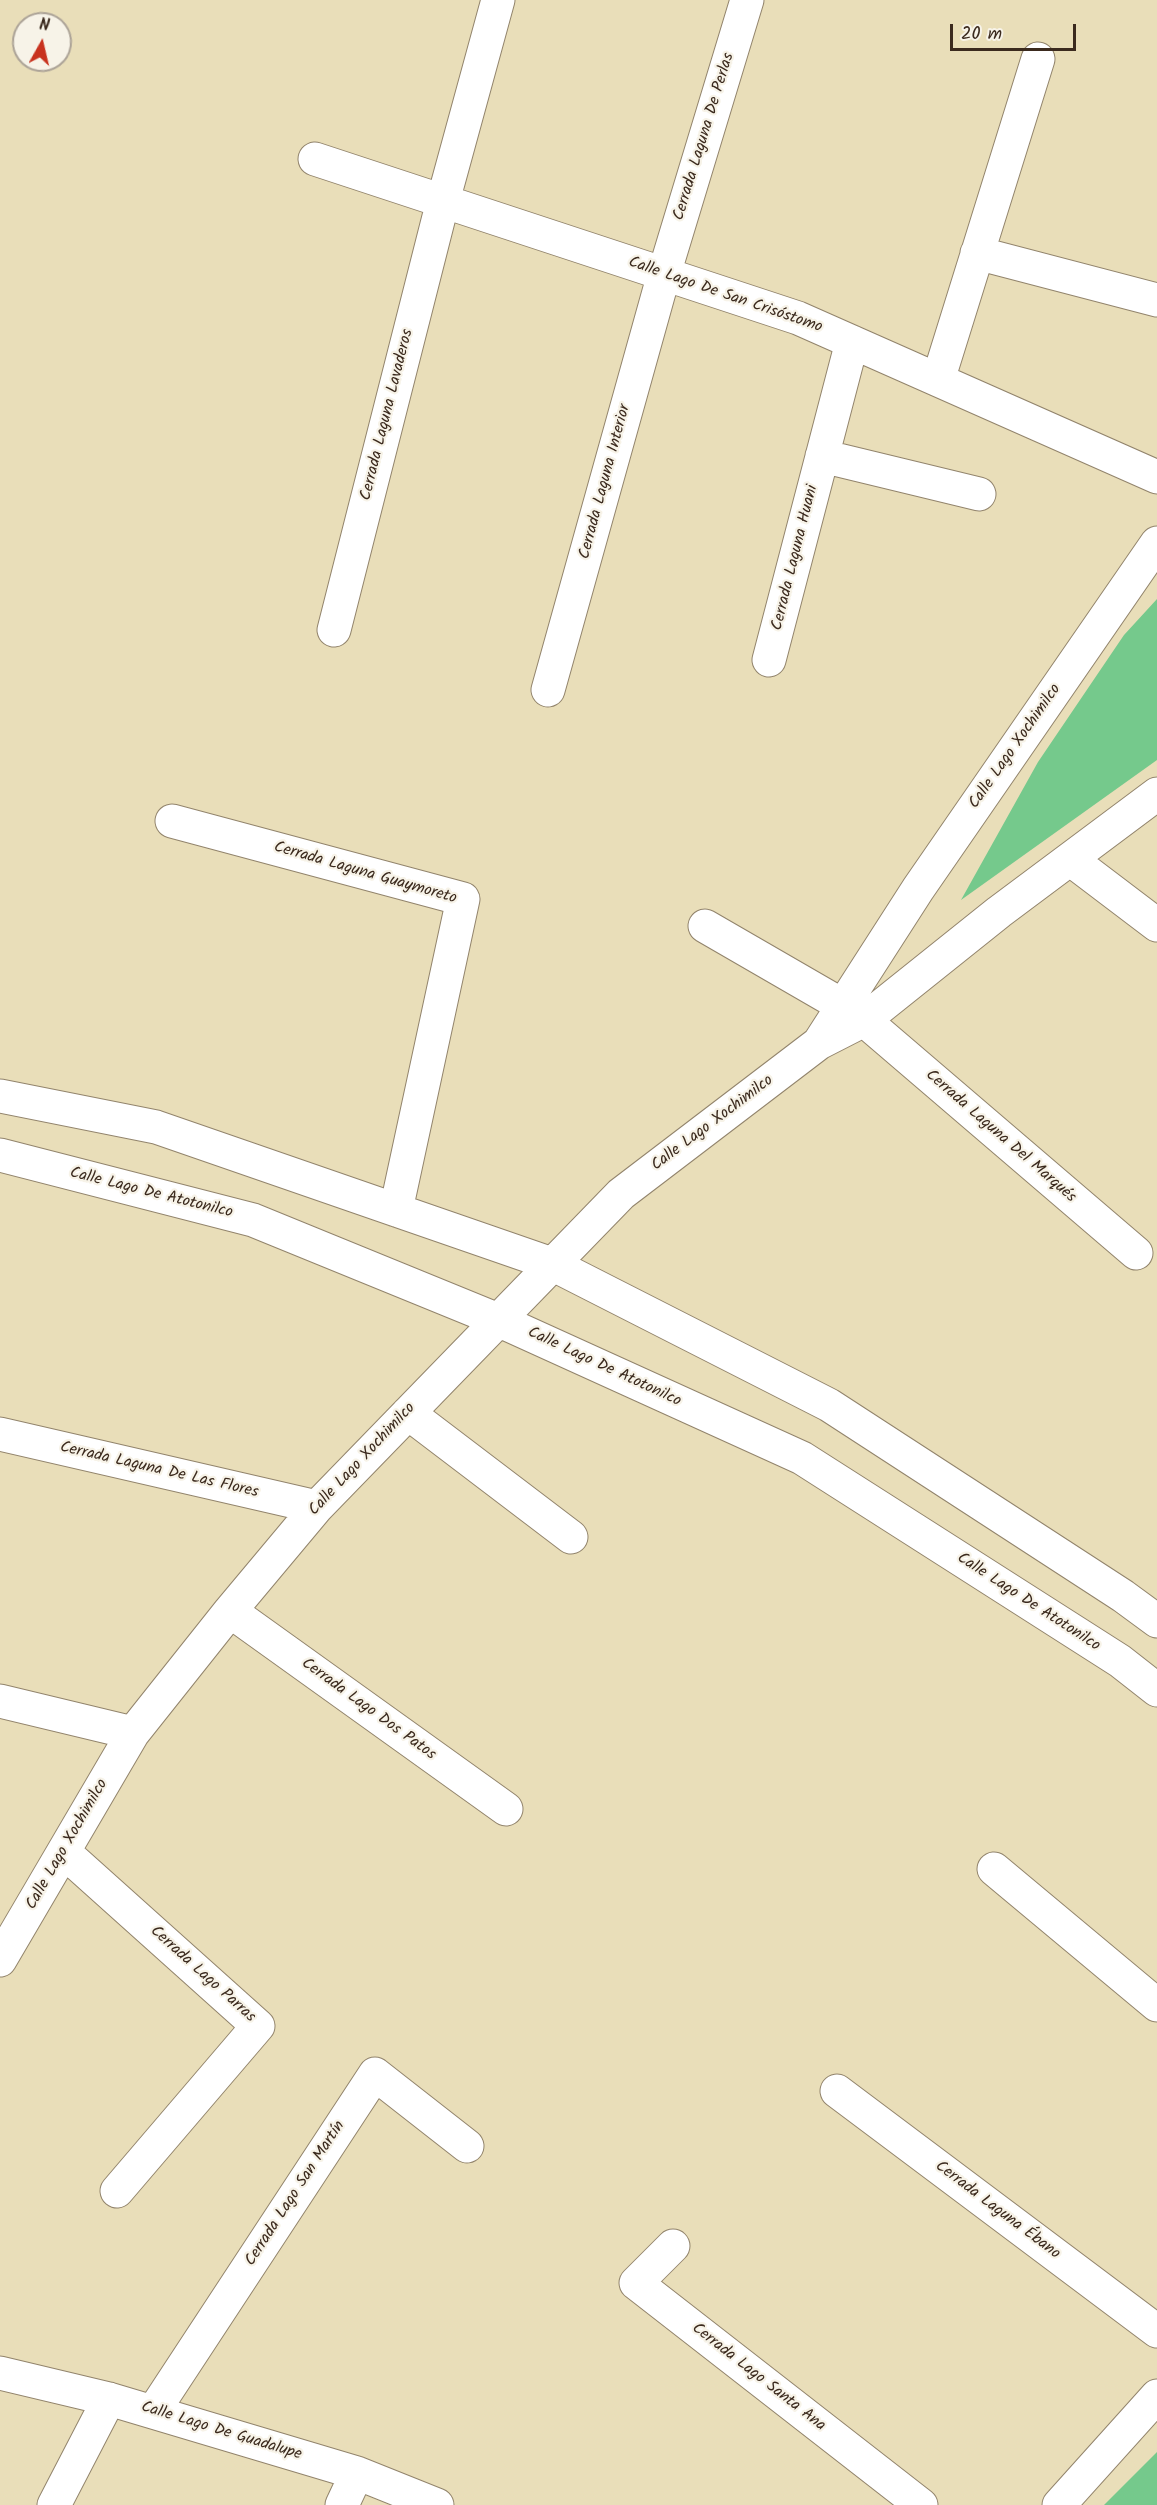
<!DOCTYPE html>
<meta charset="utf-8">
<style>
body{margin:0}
#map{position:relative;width:1157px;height:2505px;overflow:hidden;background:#e9deb9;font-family:Kalam,sans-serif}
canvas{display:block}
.north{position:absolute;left:12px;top:12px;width:60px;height:60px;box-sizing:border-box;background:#f7f3e8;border:2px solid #aca397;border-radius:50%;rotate:8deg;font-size:16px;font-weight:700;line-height:24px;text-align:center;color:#3b2a1e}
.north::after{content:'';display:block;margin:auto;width:21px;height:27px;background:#c8321e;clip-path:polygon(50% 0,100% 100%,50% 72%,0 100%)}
.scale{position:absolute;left:950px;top:24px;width:126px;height:27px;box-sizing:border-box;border:3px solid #3b2a1e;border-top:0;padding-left:8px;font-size:18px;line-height:21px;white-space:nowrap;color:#3b2a1e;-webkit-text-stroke:4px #f7f3e8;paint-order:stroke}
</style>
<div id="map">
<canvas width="1157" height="2505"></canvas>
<div class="north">N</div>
<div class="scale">20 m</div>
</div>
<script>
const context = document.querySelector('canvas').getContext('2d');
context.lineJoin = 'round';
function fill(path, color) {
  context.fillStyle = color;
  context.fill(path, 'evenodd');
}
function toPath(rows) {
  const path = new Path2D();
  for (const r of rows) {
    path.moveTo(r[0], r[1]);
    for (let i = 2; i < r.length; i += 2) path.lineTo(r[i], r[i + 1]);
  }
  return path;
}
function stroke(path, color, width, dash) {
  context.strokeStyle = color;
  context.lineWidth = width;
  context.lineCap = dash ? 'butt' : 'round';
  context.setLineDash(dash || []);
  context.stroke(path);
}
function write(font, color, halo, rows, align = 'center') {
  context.font = font + ' Kalam,sans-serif';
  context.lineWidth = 4.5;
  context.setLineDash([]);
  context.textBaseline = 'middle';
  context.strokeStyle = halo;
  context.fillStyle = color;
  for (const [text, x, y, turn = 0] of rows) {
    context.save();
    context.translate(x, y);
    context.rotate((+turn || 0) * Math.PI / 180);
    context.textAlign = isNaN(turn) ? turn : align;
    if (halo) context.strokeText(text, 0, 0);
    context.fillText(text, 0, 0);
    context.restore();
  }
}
fill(toPath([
 [1157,599,1157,760,961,900,1038,762,1124,635],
 [1157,2452,1157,2505,1104,2505]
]), '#75c98c');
const minor = toPath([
 [315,159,798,318,1157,477],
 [977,253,1157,300],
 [938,380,1038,59],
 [822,456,979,494],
 [334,630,443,201,498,0],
 [769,660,852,342],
 [548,690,664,274,747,0],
 [172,821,463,899,396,1210],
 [1070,859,1157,925],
 [705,926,833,1000,864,1020,1136,1253],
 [819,1043,918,889,1157,543],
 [0,1096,156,1127,552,1264,829,1405,1123,1596,1157,1621],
 [0,1155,253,1220,498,1320,802,1458,1120,1661,1157,1690],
 [408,1413,571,1537],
 [0,1434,317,1507],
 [230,1611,506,1809],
 [0,1701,133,1733],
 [64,1852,258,2026,117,2191],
 [994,1869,1157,2005],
 [0,1960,133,1733,230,1611,317,1507,621,1194,819,1043,864,1020,999,912,1157,794],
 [837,2091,1157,2331],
 [673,2246,636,2283,921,2505],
 [0,2373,109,2399,357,2473,437,2505],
 [153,2412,375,2074,467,2146],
 [54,2505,109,2399],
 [342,2505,357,2473],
 [1059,2505,1157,2396]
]);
stroke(minor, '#92846c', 35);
stroke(minor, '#fff', 33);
write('16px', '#3b2a1e', '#f7f3e8', [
 ["Cerrada Laguna De Perlas",705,137,-73],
 ["Calle Lago De San Crisóstomo",725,296,19],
 ["Cerrada Laguna Lavaderos",388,415,-76],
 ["Cerrada Laguna Interior",606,482,-75],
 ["Cerrada Laguna Huani",796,558,-76],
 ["Calle Lago Xochimilco",1016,747,-55],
 ["Cerrada Laguna Guaymoreto",365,874,16],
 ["Calle Lago Xochimilco",713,1124,-37],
 ["Cerrada Laguna Del Marqués",1000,1137,41],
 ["Calle Lago De Atotonilco",151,1194,14],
 ["Calle Lago De Atotonilco",604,1368,25],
 ["Calle Lago Xochimilco",363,1460,-47],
 ["Cerrada Laguna De Las Flores",159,1471,13],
 ["Calle Lago De Atotonilco",1028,1603,33],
 ["Cerrada Lago Dos Patos",368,1710,36],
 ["Calle Lago Xochimilco",68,1845,-60],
 ["Cerrada Lago Parras",202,1975,42],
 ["Cerrada Lago San Martín",296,2194,-57],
 ["Cerrada Laguna Ébano",997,2211,37],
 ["Cerrada Lago Santa Ana",758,2378,38],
 ["Calle Lago De Guadalupe",221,2432,17]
]);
</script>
